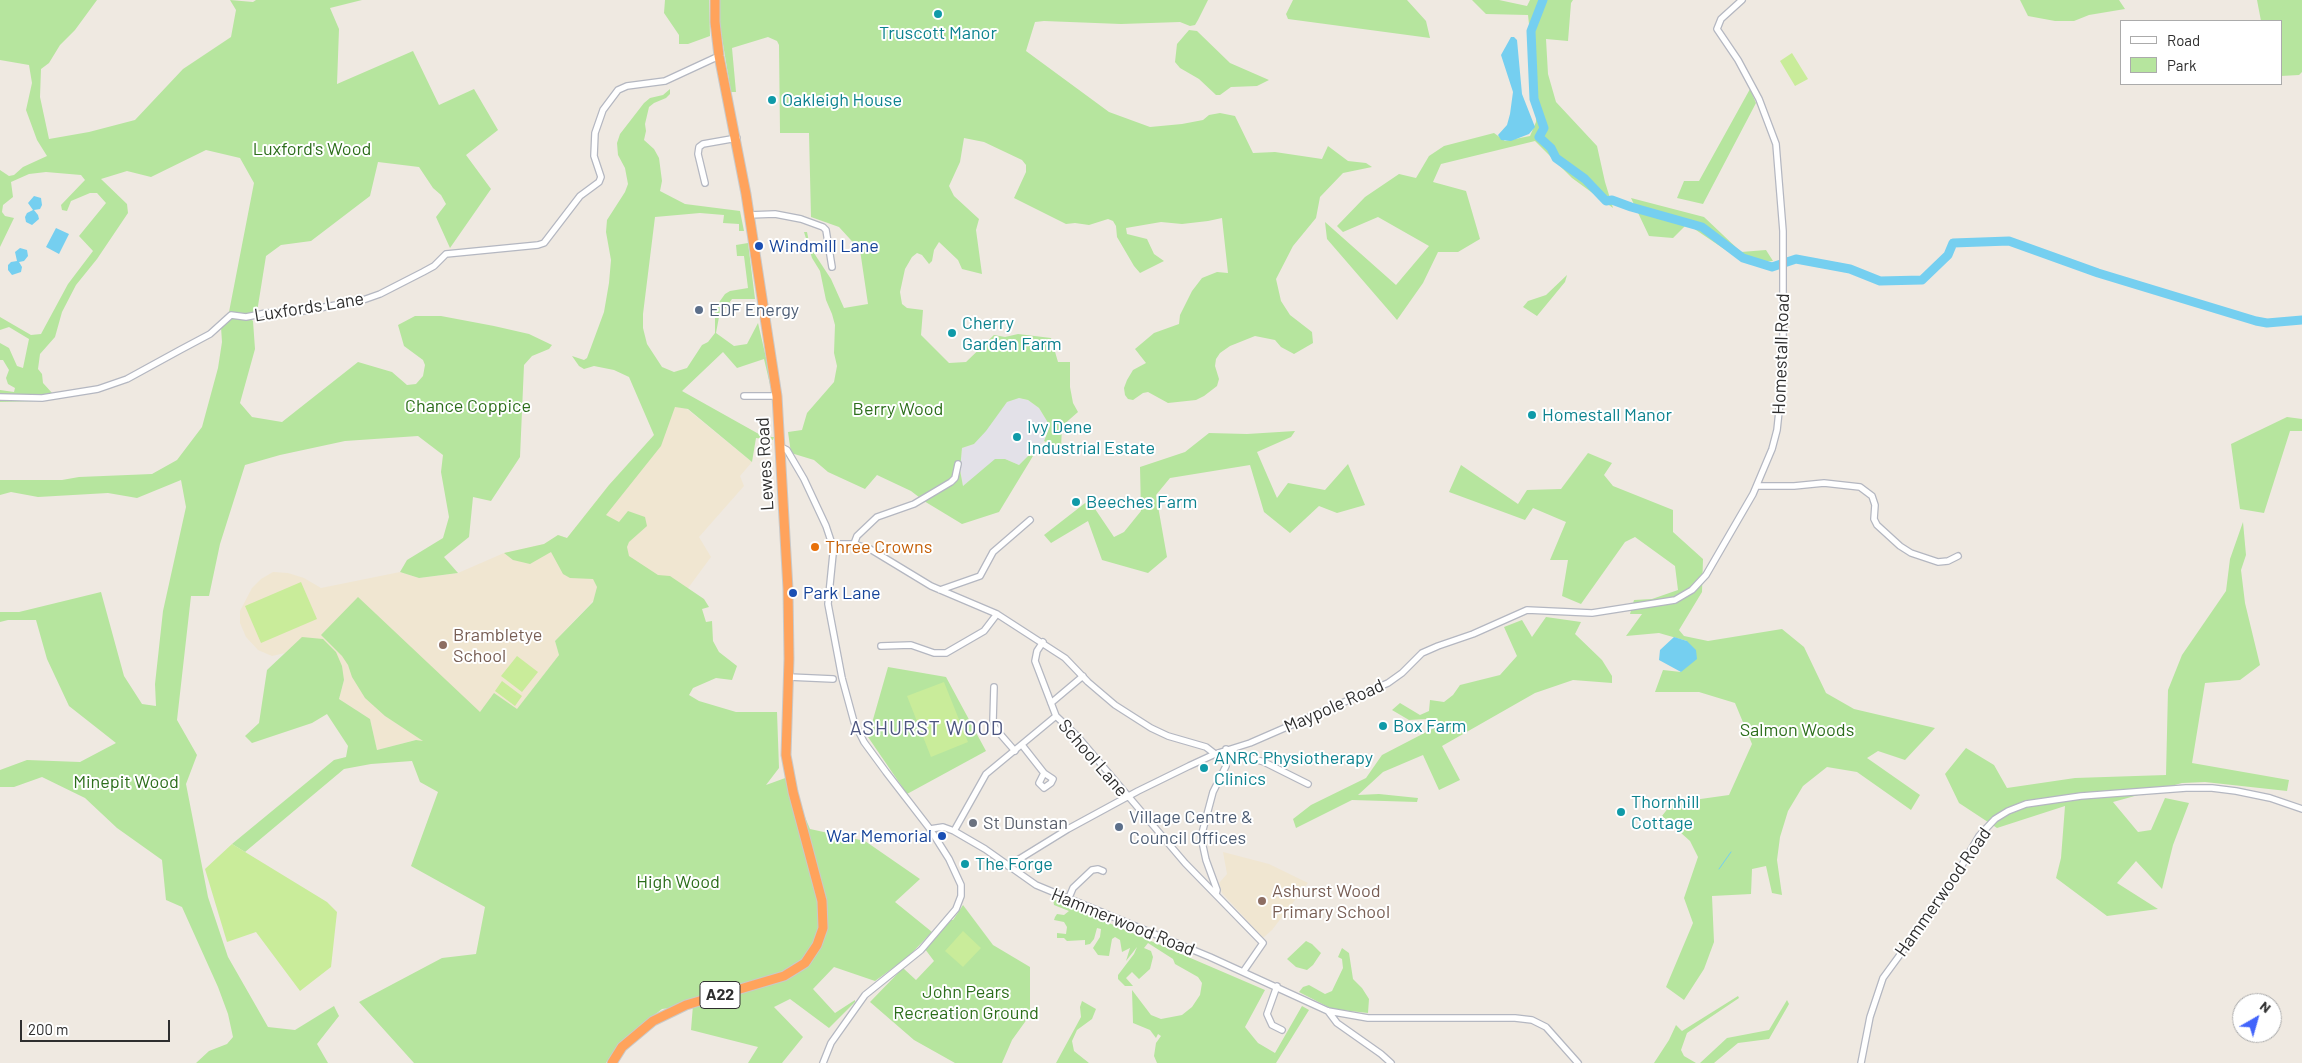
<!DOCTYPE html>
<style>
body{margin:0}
#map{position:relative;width:2302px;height:1063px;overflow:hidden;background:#efe9e1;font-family:Barlow,sans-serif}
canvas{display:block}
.legend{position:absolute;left:2120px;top:20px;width:162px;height:65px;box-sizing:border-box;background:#fff;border:1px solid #ababab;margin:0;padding:6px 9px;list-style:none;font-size:15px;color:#2e2e2e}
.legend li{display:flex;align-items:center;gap:10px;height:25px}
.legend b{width:25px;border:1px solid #ababab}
.north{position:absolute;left:2232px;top:993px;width:50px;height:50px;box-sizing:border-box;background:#fff;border:1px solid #ababab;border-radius:50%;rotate:38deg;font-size:14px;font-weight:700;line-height:20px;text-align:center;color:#2e2e2e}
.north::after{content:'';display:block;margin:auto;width:18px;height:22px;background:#4264fb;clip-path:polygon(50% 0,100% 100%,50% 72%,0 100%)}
.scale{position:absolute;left:20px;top:1020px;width:150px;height:22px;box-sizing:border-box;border:2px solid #2e2e2e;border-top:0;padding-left:6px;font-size:15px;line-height:18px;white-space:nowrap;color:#2e2e2e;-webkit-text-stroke:4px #fff;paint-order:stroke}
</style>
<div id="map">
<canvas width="2302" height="1063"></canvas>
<ul class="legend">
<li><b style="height:6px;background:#fff"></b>Road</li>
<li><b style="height:14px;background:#b6e59e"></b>Park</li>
</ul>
<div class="north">N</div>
<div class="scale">200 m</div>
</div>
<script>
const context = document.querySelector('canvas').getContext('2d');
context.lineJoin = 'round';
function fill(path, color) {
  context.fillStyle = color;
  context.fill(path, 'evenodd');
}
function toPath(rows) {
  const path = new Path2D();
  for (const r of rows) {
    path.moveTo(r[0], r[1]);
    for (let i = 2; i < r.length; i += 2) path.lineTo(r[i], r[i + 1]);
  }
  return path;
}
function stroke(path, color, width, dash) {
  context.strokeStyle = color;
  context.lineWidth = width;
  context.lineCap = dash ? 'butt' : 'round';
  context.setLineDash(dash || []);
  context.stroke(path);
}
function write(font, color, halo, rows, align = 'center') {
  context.font = font + ' Barlow,sans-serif';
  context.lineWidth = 4;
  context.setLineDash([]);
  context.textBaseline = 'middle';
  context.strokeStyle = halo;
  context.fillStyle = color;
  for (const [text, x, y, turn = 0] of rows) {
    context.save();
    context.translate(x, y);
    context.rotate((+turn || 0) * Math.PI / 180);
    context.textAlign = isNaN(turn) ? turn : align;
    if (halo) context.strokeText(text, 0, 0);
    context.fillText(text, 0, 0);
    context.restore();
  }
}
fill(toPath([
 [1018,398,1028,400,1039,408,1050,426,1044,441,1019,465,1005,459,963,486,960,470,962,448,974,444,1007,402]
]), '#e3e1e8');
fill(toPath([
 [667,405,687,409,752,462,740,476,744,486,699,537,711,557,683,595,593,601,555,641,559,655,448,800,416,740,377,750,370,719,339,699,344,680,303,637,285,653,272,656,258,650,246,637,240,623,240,611,252,588,261,579,273,572,288,573,304,578,321,588,400,572,419,578,458,573,504,553,544,544,558,535,567,538,609,485,645,447,654,435,650,424],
 [1223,852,1269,864,1308,883,1272,930,1263,938,1222,893,1219,883,1227,874]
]), '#f0e6d1');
fill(toPath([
 [0,0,97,0,75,30,60,45,49,63,41,69,40,97,49,139,89,132,135,120,183,69,231,37,236,10,230,0,253,2,256,0,362,0,330,8,339,29,337,84,413,51,439,105,474,89,498,130,466,155,491,189,450,248,436,217,446,204,441,195,433,188,419,167,378,162,370,196,311,241,281,245,266,256,257,312,247,315,229,312,254,183,240,158,206,150,151,177,127,171,101,179,127,204,128,213,97,259,76,285,62,312,55,337,40,354,38,369,42,374,43,383,53,394,38,396,37,401,0,402,0,390,14,392,15,388,8,384,6,378,9,370,3,360,0,360,0,343,9,348,17,366,23,368,29,339,9,327,0,330,0,317,31,335,41,334,68,284,93,251,79,236,106,203,97,193,90,193,71,201,67,211,62,210,61,205,85,180,81,175,46,172,29,174,11,182,13,197,3,205,2,212,5,216,14,218,0,247,0,170,9,176,14,175,23,167,47,156,37,140,26,110,32,83,29,65,0,60],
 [665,0,709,0,710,36,688,44,679,44,679,35,664,13],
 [719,0,1208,0,1198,20,1195,25,1190,26,1180,22,1121,24,1044,21,1035,22,1026,51,1109,112,1150,127,1182,124,1203,120,1209,115,1220,113,1235,116,1253,153,1275,152,1322,159,1328,146,1348,161,1366,163,1372,167,1343,173,1320,197,1316,218,1293,246,1276,279,1281,301,1290,315,1312,332,1313,343,1294,354,1281,347,1275,340,1255,336,1230,346,1220,353,1216,359,1215,366,1219,379,1217,386,1204,396,1196,400,1168,403,1148,392,1143,393,1133,400,1128,399,1125,395,1124,388,1127,380,1133,370,1146,363,1135,349,1154,333,1179,324,1180,315,1192,291,1202,278,1217,272,1228,273,1222,218,1208,221,1182,224,1161,222,1126,228,1127,234,1147,239,1154,254,1164,261,1140,273,1134,266,1117,237,1116,226,1113,221,1108,219,1089,225,1075,223,1066,224,1014,198,1026,172,1026,165,1022,160,984,142,964,138,960,162,949,186,954,196,979,219,976,230,982,274,962,269,958,260,939,242,934,250,932,261,929,264,922,255,917,253,912,257,905,269,900,292,902,304,907,308,923,310,921,335,949,363,966,362,994,335,1005,337,1018,334,1051,338,1058,362,1070,362,1070,387,1073,403,1078,412,1062,426,1061,449,1044,441,1050,426,1039,408,1028,400,1019,398,1007,402,986,431,974,444,962,448,960,470,963,486,995,459,1005,459,1019,465,1033,451,1033,456,999,512,962,524,924,501,911,491,877,475,865,489,828,472,814,460,791,453,788,432,802,430,807,413,834,382,837,366,834,353,835,325,832,314,826,300,820,271,812,258,804,232,807,232,810,247,831,279,844,308,868,304,860,250,839,227,811,217,809,133,780,133,779,45,777,41,768,37,732,48,736,92,731,92,719,20],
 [1293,0,1407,0,1426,21,1430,38,1288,19,1286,14],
 [1472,0,1499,0,1527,6,1530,0,1573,0,1571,3,1568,41,1546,39,1548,74,1556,102,1597,146,1605,182,1613,208,1572,178,1535,141,1441,164,1433,182,1466,191,1480,239,1458,252,1438,252,1423,283,1397,320,1327,239,1325,222,1396,285,1429,246,1378,217,1343,232,1337,226,1365,197,1399,174,1416,178,1429,156,1444,146,1494,133,1505,141,1530,136,1536,122,1537,96,1528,15,1486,14],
 [2020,0,2119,0,2125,9,2089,15,2074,21,2055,21,2028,16],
 [2257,0,2302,0,2302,72,2299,75,2281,76,2281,21,2261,21],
 [1189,30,1197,31,1230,63,1269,80,1257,86,1231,87,1220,95,1216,95,1199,79,1180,68,1175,62,1177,44],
 [670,89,670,94,666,98,654,103,649,107,645,124,646,131,644,140,654,149,659,158,662,181,660,191,685,204,740,211,744,231,739,231,739,224,723,223,724,215,700,213,655,217,643,314,643,328,647,344,662,367,674,372,687,368,702,345,708,342,715,333,715,308,725,294,730,291,748,288,744,256,737,256,736,245,748,243,755,299,732,299,719,317,716,333,734,346,747,344,758,323,774,392,772,393,764,359,737,368,723,352,682,391,757,433,765,437,774,437,773,440,756,438,752,462,688,409,675,407,661,446,606,515,619,522,628,511,645,517,647,526,629,542,627,547,629,556,658,575,670,576,704,599,709,607,702,609,706,622,712,621,713,641,719,652,737,666,732,680,716,678,693,688,689,695,699,701,736,712,777,712,779,768,766,785,788,777,810,829,865,841,920,879,895,902,932,932,908,957,875,981,834,967,813,989,835,1013,855,1000,855,1002,829,1028,790,999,774,1007,803,1037,782,1063,748,1063,758,1047,691,1030,693,1005,662,1009,619,1043,606,1063,414,1063,359,1002,442,958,476,954,485,907,411,866,438,792,420,782,412,761,371,764,344,769,245,852,232,844,334,760,346,757,348,746,327,714,312,723,252,743,245,736,259,723,267,670,302,637,323,639,336,652,342,666,344,680,339,699,370,719,377,750,416,740,423,741,385,716,365,698,352,677,348,665,342,656,321,635,358,597,480,712,494,693,517,709,559,655,555,641,593,602,597,587,593,579,570,578,563,574,551,552,530,564,513,560,504,553,544,544,558,535,567,538,609,485,654,435,629,377,614,370,594,366,584,369,579,366,572,356,584,360,587,358,604,312,609,283,611,260,606,232,607,220,625,192,628,184,625,168,618,155,617,143,620,134,644,103,650,98,663,95],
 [1750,89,1756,103,1703,204,1677,198,1684,181,1699,181],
 [1631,198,1704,217,1741,252,1766,250,1773,261,1745,263,1687,224,1673,238,1649,236],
 [1567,275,1565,282,1537,316,1523,307,1528,301,1546,295],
 [415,316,441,316,494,326,529,334,552,345,549,349,532,356,524,365,520,457,491,501,473,497,469,537,444,557,458,573,419,578,400,572,407,560,443,538,449,517,441,472,443,455,418,436,345,441,280,455,245,465,220,544,209,596,191,596,177,720,197,755,186,784,208,897,228,957,268,1027,295,1030,334,1006,339,1016,317,1044,328,1063,196,1063,209,1051,227,1044,233,1037,228,1014,218,987,182,907,166,900,162,860,117,828,85,798,42,777,14,787,0,787,0,770,27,760,80,762,116,743,69,706,47,659,36,620,8,620,0,622,0,612,19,612,101,592,124,676,142,704,156,706,155,684,163,611,186,507,181,480,137,498,108,493,38,497,11,492,0,495,0,480,62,480,79,477,152,474,177,460,202,427,218,368,222,342,221,327,230,318,251,319,253,321,255,349,240,403,252,417,282,422,358,362,392,372,407,385,416,384,423,376,425,365,423,360,404,346,398,325],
 [2287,417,2302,419,2302,431,2290,431,2264,513,2240,509,2231,444],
 [1295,431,1291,437,1257,452,1277,498,1288,483,1325,490,1348,464,1365,505,1337,513,1319,506,1290,533,1264,512,1250,465,1170,478,1156,495,1167,557,1148,573,1102,560,1088,521,1051,543,1044,535,1089,500,1114,537,1124,532,1141,511,1140,467,1185,452,1209,433,1247,434],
 [1588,453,1612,463,1604,475,1613,486,1673,510,1673,532,1703,559,1702,592,1679,630,1684,636,1708,641,1782,629,1804,647,1826,693,1854,709,1935,728,1905,760,1878,751,1867,758,1920,795,1911,810,1857,772,1827,767,1803,786,1788,811,1780,837,1777,860,1782,895,1772,893,1766,866,1752,869,1751,894,1712,896,1714,942,1704,969,1684,1000,1666,987,1693,923,1684,898,1698,857,1690,841,1662,816,1672,803,1729,795,1752,744,1735,703,1699,692,1655,692,1663,670,1681,672,1687,641,1659,633,1626,636,1642,614,1630,614,1634,600,1652,599,1678,590,1675,566,1635,537,1625,542,1581,604,1562,596,1568,560,1550,560,1566,522,1533,508,1525,520,1449,492,1461,465,1518,504,1527,490,1561,489],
 [2243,522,2246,555,2241,570,2245,603,2260,665,2240,680,2205,683,2192,763,2289,780,2287,791,2205,782,2182,783,2113,802,2138,832,2151,830,2165,798,2189,803,2173,845,2162,889,2136,861,2117,883,2158,909,2107,916,2056,878,2061,858,2065,806,1997,828,1959,803,1945,774,1966,748,1994,765,2007,788,2075,778,2166,775,2168,690,2182,655,2226,591,2230,559],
 [1546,617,1581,622,1575,634,1602,660,1612,676,1612,683,1573,680,1535,693,1442,746,1460,780,1439,790,1423,755,1383,772,1358,795,1379,794,1418,798,1417,802,1352,800,1296,828,1293,819,1311,805,1366,778,1382,755,1436,727,1426,719,1409,720,1392,710,1400,703,1420,715,1429,711,1430,700,1444,702,1453,695,1460,685,1500,675,1517,656,1504,627,1522,620,1532,637],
 [888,667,946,677,986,751,907,794,868,737],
 [1053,899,1265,990,1245,1027,1258,1043,1275,1053,1302,1006,1309,1010,1276,1063,1157,1063,1154,1056,1156,1043,1161,1036,1158,1034,1156,1038,1150,1030,1133,1023,1132,990,1151,1015,1161,1019,1182,1015,1192,1007,1200,995,1202,983,1198,977,1175,964,1173,959,1148,943,1144,948,1151,951,1153,957,1150,969,1139,979,1132,972,1126,978,1133,986,1125,986,1118,979,1118,975,1134,954,1137,947,1126,961,1130,948,1122,952,1120,940,1115,937,1112,939,1109,956,1098,955,1093,948,1100,937,1101,929,1097,928,1094,939,1090,944,1085,945,1085,940,1067,941,1064,938,1057,938,1057,933,1066,934,1067,927,1064,922,1054,920,1055,917,1057,914,1064,915,1069,911,1054,905],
 [963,905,993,945,1030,967,1030,1015,1012,1040,1002,1063,955,1063,914,1040,870,1002,903,968,916,980,934,961,925,949,949,920,953,920],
 [1306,941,1312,944,1321,953,1313,965,1307,970,1296,967,1287,959],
 [1342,948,1349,953,1353,979,1362,988,1369,999,1368,1013,1332,1009,1299,992,1303,987,1309,985,1325,994,1332,991,1343,968,1342,959,1338,957],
 [1738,996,1739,998,1687,1033,1681,1050,1684,1056,1696,1063,1654,1063,1669,1040,1676,1025,1682,1031],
 [1787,1000,1789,1004,1769,1039,1738,1043,1714,1063,1700,1063,1727,1038,1769,1030],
 [1082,1001,1096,1009,1092,1019,1077,1030,1072,1041,1074,1051,1089,1063,1056,1063,1081,1017,1080,1007]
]), '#b6e59e');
fill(toPath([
 [1792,53,1808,79,1795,86,1780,61],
 [301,582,317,619,261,643,245,606],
 [517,656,538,672,522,692,501,676],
 [502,681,522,696,515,706,495,691],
 [944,682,968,742,931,757,907,696],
 [232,844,327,902,337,912,331,967,300,991,256,932,227,942,205,869],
 [963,931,981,948,963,967,945,951]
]), '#c9ec9a');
fill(toPath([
 [1511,37,1514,37,1517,40,1522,94,1535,127,1529,134,1511,141,1501,140,1498,135,1507,125,1510,114,1513,92,1501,55],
 [34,196,41,198,42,205,40,209,34,210,38,215,39,219,32,225,26,222,25,217,27,213,33,210,28,203],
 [56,228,69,234,59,254,46,247],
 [20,248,27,250,28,256,24,261,19,262,22,267,21,272,12,275,8,270,8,265,11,262,17,261,15,252],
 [1674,637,1687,641,1696,650,1697,659,1681,672,1659,660,1660,650]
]), '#75cff0');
stroke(toPath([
 [1719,869,1731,852]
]), '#75cff0', 1);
stroke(toPath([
 [1543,0,1531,31,1534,99,1544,128,1539,137,1551,148,1556,158,1585,179,1606,201,1612,200,1631,207,1702,227,1743,258,1772,267,1796,259,1850,269,1880,281,1922,280,1948,255,1953,243,2009,241,2098,273,2256,321,2267,323,2302,320]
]), '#75cff0', 9);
const minor = toPath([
 [705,183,698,154,699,147,703,144,737,138],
 [749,215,775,214,801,219,823,227,826,230,832,267],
 [744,396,777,396],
 [0,397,42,398,98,389,127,379,180,350,210,334,231,315,246,317,266,313,303,311,363,300,380,294,423,272,434,266,446,254,538,245,544,243,580,196,599,182,601,177,594,156,595,133,603,110,618,90,627,86,665,81,719,56],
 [781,447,787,450,804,479,826,526,832,544,833,554,828,604,842,678,854,722,864,742,886,772,930,829,949,859,961,885,961,896,956,909,921,950,865,995,831,1043,823,1063],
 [1757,486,1794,486,1824,483,1860,487,1872,496,1875,505,1874,519,1877,525,1900,546,1911,553,1938,562,1948,561,1958,556],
 [832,544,854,544,870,549,931,586,997,614,1065,658,1088,682,1115,705,1151,728,1168,736,1206,747,1215,754],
 [854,544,857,536,877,517,914,504,951,482,955,478,958,464],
 [940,590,980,576,993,552,1030,520],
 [1043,642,1037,651,1035,661,1056,716,1078,737,1185,863,1263,943,1243,972],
 [881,646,911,645,934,653,946,653,984,631,997,614],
 [789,677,833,679],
 [994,687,993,721,995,728,1015,751],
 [1051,703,1083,676],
 [1022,745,1044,773,1053,779,1051,783,1044,788,1039,783,1044,773],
 [1227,751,1264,762,1308,784],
 [930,829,943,827,954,831,985,849,1036,885,1210,957,1328,1011,1368,1018,1515,1018,1532,1020,1546,1027,1578,1063],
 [954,831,986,774,1056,716],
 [1008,866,1068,829,1138,791,1189,766,1215,754,1250,743,1388,683,1402,673,1422,653,1438,646,1473,634,1527,610,1592,613,1675,600,1692,590,1706,575,1753,494,1772,449,1777,430,1783,374,1783,231,1776,144,1759,99,1738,60,1717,29,1721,19,1742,0],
 [1216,894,1217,890,1206,860,1201,837,1213,792,1226,766,1226,749],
 [1068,900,1073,888,1092,870,1098,869,1103,871],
 [1277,986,1267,1014,1272,1025,1282,1030],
 [1328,1011,1337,1023,1381,1054,1391,1063],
 [1861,1063,1870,1017,1883,978,1948,889,1979,836,1995,819,2008,811,2026,804,2081,796,2186,788,2212,788,2236,791,2270,798,2302,809]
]);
const highway = toPath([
 [612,1063,622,1047,653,1021,686,1005,784,976,805,963,817,945,823,928,822,901,793,792,786,755,789,659,788,589,777,396,746,194,719,56,715,22,715,0]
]);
stroke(minor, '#b4b7c1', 8);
stroke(highway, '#c9c9c9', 11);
stroke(minor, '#fff', 5.5);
stroke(highway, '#ffa35c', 9);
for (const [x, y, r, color] of [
 [938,14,5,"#0f9aa8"],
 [772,100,5,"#0f9aa8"],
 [759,246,5,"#1a4fb4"],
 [699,310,5,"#5c6f8a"],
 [952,333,5,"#0f9aa8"],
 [1532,415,5,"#0f9aa8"],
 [1017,437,5,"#0f9aa8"],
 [1076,502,5,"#0f9aa8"],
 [815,547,5,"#e8710a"],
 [793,593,5,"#1a4fb4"],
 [443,645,5,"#8d6e63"],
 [1383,726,5,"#0f9aa8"],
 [1204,768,5,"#0f9aa8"],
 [1621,812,5,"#0f9aa8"],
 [973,823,5,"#6b7280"],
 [1119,827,5,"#5c6f8a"],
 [942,836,5,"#1a4fb4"],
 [965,864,5,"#0f9aa8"],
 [1262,901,5,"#8d6e63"]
]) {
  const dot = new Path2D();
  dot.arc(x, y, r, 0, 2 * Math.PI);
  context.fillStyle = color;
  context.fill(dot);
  stroke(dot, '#fff', 2);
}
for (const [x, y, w] of [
 [720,995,40]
]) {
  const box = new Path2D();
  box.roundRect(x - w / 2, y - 13.5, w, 27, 4);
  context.fillStyle = '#fff';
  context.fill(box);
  stroke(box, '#2e2e2e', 1);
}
write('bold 16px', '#2e2e2e', null, [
 ["A22",720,995]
]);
write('18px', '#0d838f', '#fff', [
 ["Truscott Manor",938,33,"center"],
 ["Oakleigh House",782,100],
 ["Cherry",962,323],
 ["Garden Farm",962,344],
 ["Homestall Manor",1542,415],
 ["Ivy Dene",1027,427],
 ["Industrial Estate",1027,448],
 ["Beeches Farm",1086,502],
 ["Box Farm",1393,726],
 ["ANRC Physiotherapy",1214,758],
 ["Clinics",1214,779],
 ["Thornhill",1631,802],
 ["Cottage",1631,823],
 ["The Forge",975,864]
], 'left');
write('18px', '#2c6e1b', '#fff', [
 ["Luxford's Wood",312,149],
 ["Chance Coppice",468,406],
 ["Berry Wood",898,409],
 ["Salmon Woods",1797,730],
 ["Minepit Wood",126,782],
 ["High Wood",678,882],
 ["John Pears",966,992],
 ["Recreation Ground",966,1013]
]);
write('18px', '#164399', '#fff', [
 ["Windmill Lane",769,246],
 ["Park Lane",803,593],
 ["War Memorial",932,836,"right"]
], 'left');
write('18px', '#2e2e2e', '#fff', [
 ["Luxfords Lane",309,307,-9],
 ["Homestall Road",1781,354,-88],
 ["Lewes Road",765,464,-93],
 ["Maypole Road",1334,706,-24],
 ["School Lane",1093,758,49],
 ["Hammerwood Road",1943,892,-55],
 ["Hammerwood Road",1123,922,22]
]);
write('18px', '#4e5e75', '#fff', [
 ["EDF Energy",709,310],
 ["Village Centre &",1129,817],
 ["Council Offices",1129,838]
], 'left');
write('18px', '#c56008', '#fff', [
 ["Three Crowns",825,547]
], 'left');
write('18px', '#785e54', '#fff', [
 ["Brambletye",453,635],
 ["School",453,656],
 ["Ashurst Wood",1272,891],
 ["Primary School",1272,912]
], 'left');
write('18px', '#5b616d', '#fff', [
 ["St Dunstan",983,823]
], 'left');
context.letterSpacing = '1px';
write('20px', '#4d5680', '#fff', [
 ["ASHURST WOOD",927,728]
]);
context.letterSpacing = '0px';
</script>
